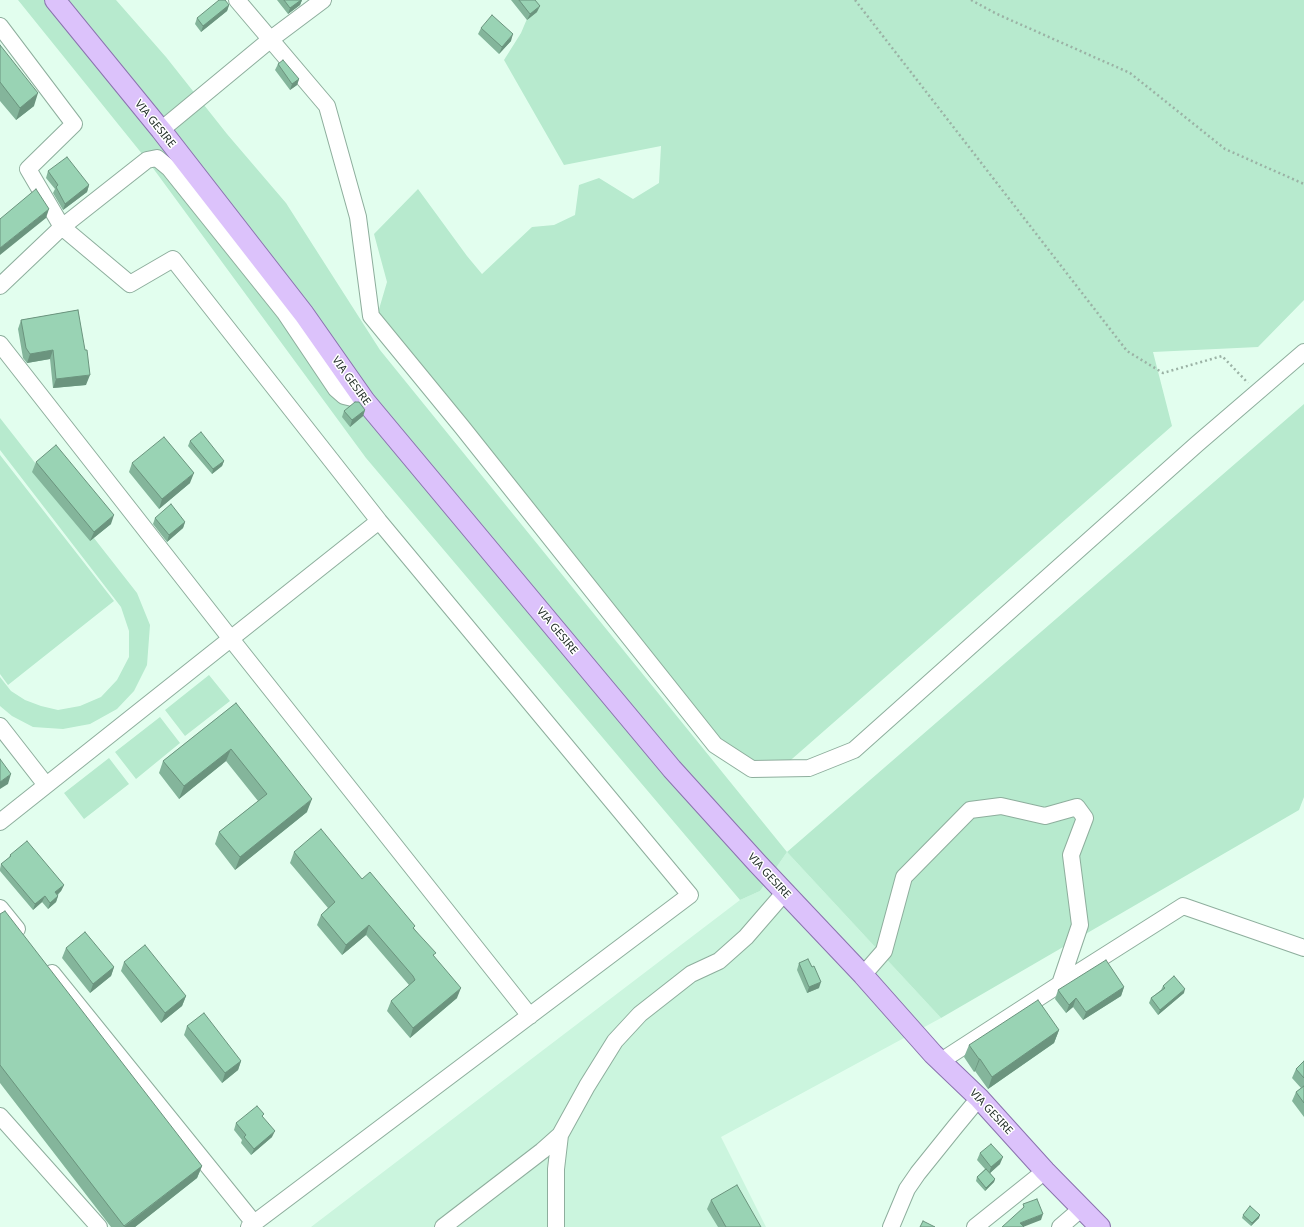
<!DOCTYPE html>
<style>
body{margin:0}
canvas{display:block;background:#e2feee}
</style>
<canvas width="1304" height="1227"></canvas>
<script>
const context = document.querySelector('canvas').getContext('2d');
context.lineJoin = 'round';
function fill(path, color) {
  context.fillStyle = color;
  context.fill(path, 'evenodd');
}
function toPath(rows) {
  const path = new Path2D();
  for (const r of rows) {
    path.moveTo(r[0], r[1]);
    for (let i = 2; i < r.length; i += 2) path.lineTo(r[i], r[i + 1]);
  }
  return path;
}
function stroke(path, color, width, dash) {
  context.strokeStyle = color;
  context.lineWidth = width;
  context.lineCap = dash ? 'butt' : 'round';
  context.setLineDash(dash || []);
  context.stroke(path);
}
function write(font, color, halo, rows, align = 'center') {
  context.font = font + ' "Noto Sans",sans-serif';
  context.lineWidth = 3;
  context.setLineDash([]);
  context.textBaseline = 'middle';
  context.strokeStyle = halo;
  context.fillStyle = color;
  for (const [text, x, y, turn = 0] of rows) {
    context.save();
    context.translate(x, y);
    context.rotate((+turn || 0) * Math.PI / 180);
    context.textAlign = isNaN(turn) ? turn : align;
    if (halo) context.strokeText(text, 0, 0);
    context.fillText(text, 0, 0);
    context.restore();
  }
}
fill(toPath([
 [787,852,941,1018,721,1137,766,1227,311,1227,740,900,760,891]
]), '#cbf5de');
fill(toPath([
 [18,0,116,0,166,57,227,134,286,203,380,350,787,852,1304,404,1304,797,1299,810,941,1018,787,852,760,891,740,900,366,458,147,160],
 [535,0,1304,0,1304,300,1258,347,1153,352,1172,426,776,773,708,739,377,316,387,282,374,234,418,189,467,256,482,274,532,227,554,225,575,215,579,185,599,178,633,199,659,183,661,146,564,165,504,60,521,33],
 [0,418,137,593,150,625,147,665,134,691,117,709,90,724,63,729,33,727,12,716,0,706,0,677,11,691,25,700,41,706,58,710,80,706,101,697,117,680,129,657,129,631,121,607,0,450],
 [0,455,114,601,8,685,0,674],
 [209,675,230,701,185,736,165,710],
 [160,717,180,743,136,779,115,752],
 [109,758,129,784,84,819,64,793]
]), '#b7eace');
const minor = toPath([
 [237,0,327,106,358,217,371,316,462,427,715,745,752,769,809,768,854,750,1197,444,1304,352],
 [0,26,74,124,28,169,62,227,130,284,173,259,379,521,690,895,249,1227],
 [161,130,271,39,323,0],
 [0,286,62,227,147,160,157,158,169,168,285,313,336,389,344,396,365,401],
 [0,344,231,639,530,1016],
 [0,726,46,785],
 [0,822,379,521],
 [0,908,17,929],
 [52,973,254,1223],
 [863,975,884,951,904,877,970,810,1001,806,1045,816,1077,807,1085,818,1071,855,1080,925,1060,984],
 [941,1061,1060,984,1183,906,1304,948],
 [0,1116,99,1227],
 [443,1227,542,1151,560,1135,587,1086,615,1041,640,1014,691,974,719,961,746,937,785,892],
 [556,1227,556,1169,560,1135],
 [891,1227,907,1189,918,1173,955,1127,979,1098],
 [975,1227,1045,1171],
 [1060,1227,1082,1208]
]);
const major = toPath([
 [55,0,161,130,304,314,365,401,672,769,758,864,863,975,933,1054,979,1098,1045,1171,1100,1227]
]);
stroke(minor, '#8eae9d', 18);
stroke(major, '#8a73ae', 22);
stroke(toPath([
 [855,0,1127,351,1163,373,1222,356,1248,383],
 [971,0,997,14,1130,73,1225,149,1304,184]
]), '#9bb2a5', 2.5, [2, 3]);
stroke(minor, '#fff', 16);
stroke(major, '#dcc2fb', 20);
fill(toPath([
 [277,0,302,0,300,5,288,14],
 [511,0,535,0,537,12,527,20],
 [229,5,227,11,201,32,195,24,197,18],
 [481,28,511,41,499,54,478,34],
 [0,45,34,106,16,120,0,101],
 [278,64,299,79,297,85,290,90,275,70],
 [48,171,89,185,87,192,63,210,53,193,55,189,46,178],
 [78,310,86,385,53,388,50,359,27,363,23,358,18,329,21,320],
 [365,410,363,416,350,427,342,417,344,411],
 [190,441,224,461,222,466,212,474,188,446],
 [36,462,111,524,90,541,32,472],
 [132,463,190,483,159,509,129,472],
 [155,518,185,522,183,528,167,542,153,524],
 [236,703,307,812,235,870,215,844,219,832,258,801,226,761,179,799,159,773,163,761],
 [294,852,362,879,414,928,434,956,457,998,410,1038,387,1011,391,1001,409,985,366,935,342,955,317,925,321,915,328,908,290,863],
 [10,855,64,885,61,891,58,895,58,896,56,902,48,909,42,902,33,910,0,871,0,869,1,864,9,858],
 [0,914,202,1166,197,1178,135,1227,111,1227,0,1083],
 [66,948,114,967,111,976,90,993,62,958],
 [124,962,186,996,182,1006,161,1023,121,971],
 [799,963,819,988,807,993,797,970],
 [1163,986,1184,993,1158,1015,1149,1003,1151,998,1161,990],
 [1124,987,1121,996,1083,1020,1073,1007,1066,1013,1055,999,1058,990],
 [187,1026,241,1061,238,1070,222,1083,184,1035],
 [1059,1030,1054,1043,988,1089,975,1071,974,1072,964,1057,969,1045],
 [1304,1061,1304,1117,1292,1101,1296,1092,1301,1088,1292,1078,1296,1069],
 [263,1117,272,1137,251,1155,241,1143,242,1140,234,1130,236,1123],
 [980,1153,1000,1164,990,1173,995,1179,994,1182,985,1191,976,1181,977,1177,985,1169,977,1160],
 [711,1200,761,1227,718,1227,707,1209],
 [1243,1215,1259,1218,1251,1226,1242,1218]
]), '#84b59b');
fill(toPath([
 [301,0,302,0,300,5,288,14,290,8],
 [229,5,227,11,201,32,203,26],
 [540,6,537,12,527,20,530,14],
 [513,34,511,41,499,54,502,47],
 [299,79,297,85,290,90,292,84],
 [38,93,34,106,16,120,20,108],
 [89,185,87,192,63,210,65,204],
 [49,209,46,218,0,255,0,248],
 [53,350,50,359,27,363,30,354],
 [90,375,86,385,53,388,56,379],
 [365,410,363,416,350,427,352,420],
 [224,461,222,466,212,474,213,469],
 [194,473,190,483,159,509,162,499],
 [114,515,111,524,90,541,94,532],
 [185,522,183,528,167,542,169,535],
 [231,749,226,761,179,799,184,786],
 [11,774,8,784,0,789,0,782],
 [312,799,307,812,235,870,240,857],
 [64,885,61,891,53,898,55,892],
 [45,896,42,902,33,910,35,904],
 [58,896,56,902,48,909,50,903],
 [369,925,366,935,342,955,346,945],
 [114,967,111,976,90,993,93,984],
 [821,982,819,988,807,993,809,987],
 [1124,987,1121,996,1083,1020,1086,1012],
 [461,988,457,998,410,1038,413,1028],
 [1185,989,1184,993,1158,1015,1160,1010],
 [186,996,182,1006,161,1023,165,1013],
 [1076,998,1073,1007,1066,1013,1069,1005],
 [1059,1030,1054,1043,988,1089,992,1077],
 [979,1059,980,1059,975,1071,974,1072],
 [241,1061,238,1070,222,1083,225,1073],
 [275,1131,272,1137,251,1155,254,1149],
 [1003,1157,1000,1164,989,1174,991,1167],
 [202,1166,197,1178,135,1227,124,1227],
 [995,1179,994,1182,985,1191,986,1188],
 [1043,1214,1041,1220,1023,1227,1020,1223],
 [1260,1215,1259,1218,1251,1226,1252,1223]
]), '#6b947e');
const building = toPath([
 [219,0,225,0,229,5,203,26,197,18,219,0],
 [284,0,301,0,290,8,284,0],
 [519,0,535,0,540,6,530,14,519,0],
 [492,15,513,34,502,47,481,28,492,15],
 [0,45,38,93,20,108,0,82,0,45],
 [283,60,299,79,292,84,278,64,283,60],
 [67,157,89,185,65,204,56,187,58,185,48,171,67,157],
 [36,189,49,209,0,248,0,219,36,189],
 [78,310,85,350,87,350,90,375,56,379,53,350,30,354,26,348,21,320,78,310],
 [355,402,359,402,365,410,352,420,344,411,355,402],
 [201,432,224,461,213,469,190,441,201,432],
 [164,437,194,473,162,499,132,463,164,437],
 [56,445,114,515,94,532,36,462,56,445],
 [171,504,185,522,169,535,155,518,171,504],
 [236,703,312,799,240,857,219,832,267,794,231,749,184,786,163,761,236,703],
 [0,759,11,774,0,782,0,759],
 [321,829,362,879,370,872,415,926,413,928,436,953,433,955,461,988,413,1028,391,1001,415,980,413,976,369,925,346,945,321,915,335,902,294,852,321,829],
 [27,841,64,885,55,892,58,896,50,903,45,896,35,904,1,864,11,856,10,855,27,841],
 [5,911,202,1166,124,1226,0,1065,0,914,5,911],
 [85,932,114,967,93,984,66,948,85,932],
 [145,945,186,996,165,1013,124,962,145,945],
 [808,959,812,967,814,966,821,982,809,987,799,963,808,959],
 [1106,960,1124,987,1086,1012,1076,998,1069,1005,1058,990,1106,960],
 [1174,976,1185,989,1160,1010,1151,998,1165,988,1163,986,1174,976],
 [1038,1000,1059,1030,992,1077,980,1059,979,1059,969,1045,1038,1000],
 [204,1013,241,1061,225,1073,187,1026,204,1013],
 [1304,1061,1304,1078,1296,1069,1304,1061],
 [1304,1086,1304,1103,1296,1092,1304,1086],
 [257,1106,264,1114,262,1116,275,1131,254,1149,244,1137,246,1135,236,1123,257,1106],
 [991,1144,1003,1157,991,1167,980,1153,991,1144],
 [986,1169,995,1179,986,1188,977,1177,986,1169],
 [737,1185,761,1227,726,1227,711,1200,737,1185],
 [1037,1199,1043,1214,1020,1223,1024,1227,1002,1227,1024,1207,1023,1204,1037,1199],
 [1250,1206,1260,1215,1252,1223,1243,1215,1250,1206],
 [923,1221,935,1227,920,1227,923,1221]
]);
fill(building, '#99d3b4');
stroke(building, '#6b947e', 1);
write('11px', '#1d2a23', '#fff', [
 ["VIA GESIRE",155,124,51],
 ["VIA GESIRE",351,381,54],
 ["VIA GESIRE",557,631,50],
 ["VIA GESIRE",769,876,47],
 ["VIA GESIRE",991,1112,47]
]);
</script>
